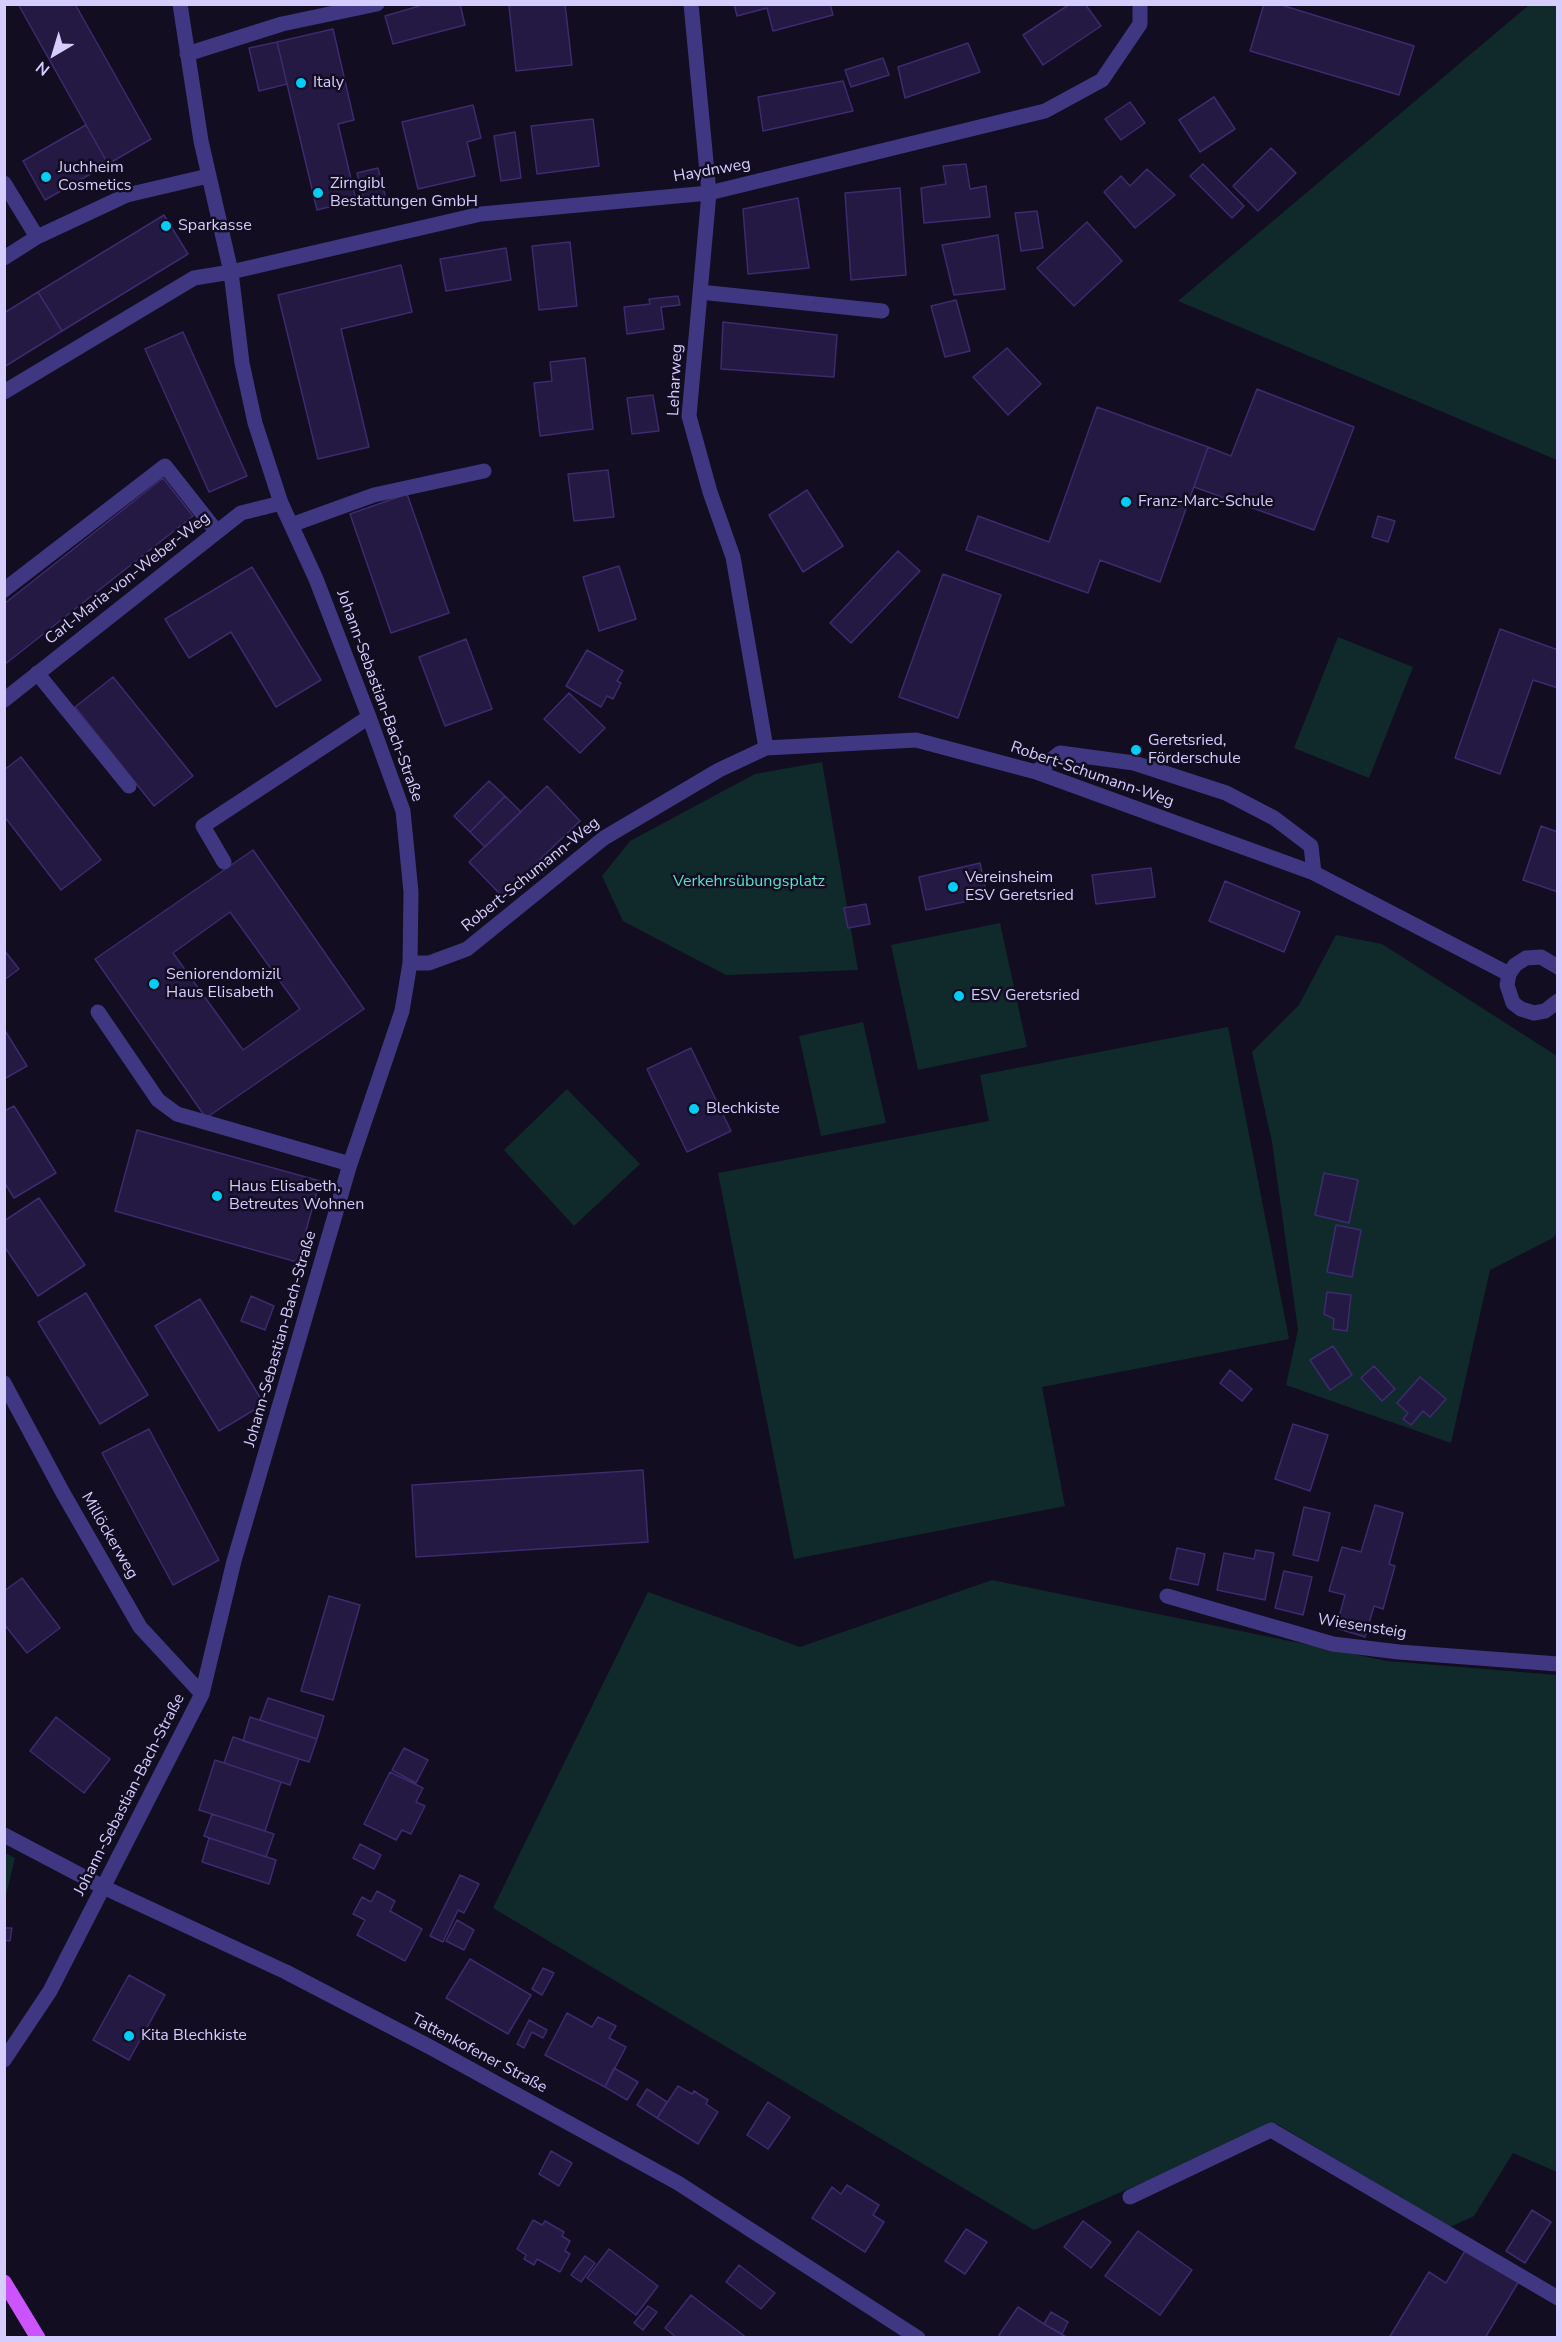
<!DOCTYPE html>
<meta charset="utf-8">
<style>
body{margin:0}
#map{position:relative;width:1562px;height:2342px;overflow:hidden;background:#120d21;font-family:"Nunito Sans",sans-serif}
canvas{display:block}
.frame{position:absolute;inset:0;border:6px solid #d6cdff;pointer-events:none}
.north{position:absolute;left:24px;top:24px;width:60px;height:60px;-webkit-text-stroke:4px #120d21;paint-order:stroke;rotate:218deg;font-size:16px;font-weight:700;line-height:24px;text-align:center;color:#d6cdff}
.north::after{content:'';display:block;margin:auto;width:21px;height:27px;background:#d6cdff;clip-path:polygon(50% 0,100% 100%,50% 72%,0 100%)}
</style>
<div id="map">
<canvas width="1562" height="2342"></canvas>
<div class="frame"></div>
<div class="north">N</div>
</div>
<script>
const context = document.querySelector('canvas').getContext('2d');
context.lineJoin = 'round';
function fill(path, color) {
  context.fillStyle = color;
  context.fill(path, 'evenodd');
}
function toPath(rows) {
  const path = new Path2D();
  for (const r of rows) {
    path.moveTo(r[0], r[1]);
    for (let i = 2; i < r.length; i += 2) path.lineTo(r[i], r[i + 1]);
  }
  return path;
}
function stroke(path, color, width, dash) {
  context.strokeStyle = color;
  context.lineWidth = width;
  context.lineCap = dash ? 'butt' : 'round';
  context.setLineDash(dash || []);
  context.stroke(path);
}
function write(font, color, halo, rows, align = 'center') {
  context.font = font + ' "Nunito Sans",sans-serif';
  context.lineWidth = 5;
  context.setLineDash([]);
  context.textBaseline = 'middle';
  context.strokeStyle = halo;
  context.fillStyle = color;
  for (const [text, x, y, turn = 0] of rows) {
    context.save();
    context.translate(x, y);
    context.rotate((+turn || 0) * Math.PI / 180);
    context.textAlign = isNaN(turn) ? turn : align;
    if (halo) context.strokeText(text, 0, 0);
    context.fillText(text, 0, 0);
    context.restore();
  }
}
fill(toPath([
 [1529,5,1557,5,1557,460,1178,301],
 [1338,637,1413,667,1369,778,1294,748],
 [822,762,858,970,726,975,623,921,602,876,630,841,755,774],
 [1000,923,1027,1047,918,1070,891,945],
 [1336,935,1382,944,1557,1056,1557,1233,1553,1238,1490,1270,1451,1443,1286,1385,1298,1330,1272,1142,1252,1052,1299,1005],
 [863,1022,886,1123,821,1136,799,1036],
 [1228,1027,1289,1339,1042,1387,1065,1506,794,1559,718,1173,989,1121,980,1075],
 [567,1089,640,1164,574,1226,504,1150],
 [992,1580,1387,1661,1557,1675,1557,2172,1513,2153,1474,2216,1450,2227,1277,2124,1034,2230,493,1908,648,1592,800,1647],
 [5,1853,15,1858,5,1899]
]), '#102a2b');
const building = toPath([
 [18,4,75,4,151,139,108,164,18,4],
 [426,4,460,4,465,25,393,44,385,16,426,4],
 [521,4,565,4,572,65,516,71,509,6,521,4],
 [734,4,830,4,833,15,773,31,767,8,737,16,734,4],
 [1070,4,1085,4,1101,26,1043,65,1023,35,1070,4],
 [1264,4,1278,4,1414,46,1399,95,1250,51,1264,4],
 [333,29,354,120,338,124,356,200,317,210,277,42,333,29],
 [277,42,287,84,259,91,249,48,277,42],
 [968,43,980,72,905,98,898,67,968,43],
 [883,58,889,75,851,87,845,70,883,58],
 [843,81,853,111,763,131,758,97,843,81],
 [1214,97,1235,129,1200,152,1179,120,1214,97],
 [1130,102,1145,123,1121,140,1105,119,1130,102],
 [473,105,481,138,467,142,475,176,418,189,402,122,473,105],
 [593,119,599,166,537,174,531,126,593,119],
 [86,125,108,164,45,200,23,161,86,125],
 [515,132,521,178,501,181,494,136,515,132],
 [1271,148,1296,173,1258,211,1233,186,1271,148],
 [966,164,970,189,986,186,990,217,924,223,921,188,946,184,943,166,966,164],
 [1203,164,1244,206,1232,218,1190,176,1203,164],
 [378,168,386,199,365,204,357,173,378,168],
 [1147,169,1175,195,1135,228,1104,192,1121,176,1130,186,1147,169],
 [900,188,906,275,851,280,845,193,900,188],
 [798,198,809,268,748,274,743,209,798,198],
 [1037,211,1043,248,1021,251,1015,213,1037,211],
 [164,215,188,254,62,331,38,292,164,215],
 [1087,222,1122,261,1074,306,1037,268,1087,222],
 [998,235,1005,289,954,295,942,245,998,235],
 [570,242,577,306,539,310,532,246,570,242],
 [506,248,511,280,446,291,440,259,506,248],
 [401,265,412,312,341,329,369,447,318,459,278,295,401,265],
 [38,292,62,331,4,367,4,313,38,292],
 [678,296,680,305,661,307,664,329,627,334,624,307,650,304,649,299,678,296],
 [956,300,970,351,945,357,931,306,956,300],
 [723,322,837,335,834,377,721,369,723,322],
 [183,332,247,476,209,492,145,349,183,332],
 [1007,348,1041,384,1008,415,973,377,1007,348],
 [585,358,593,429,540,436,534,383,552,381,550,362,585,358],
 [1257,389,1354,427,1314,530,1194,487,1208,447,1231,456,1257,389],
 [653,395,659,431,632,434,627,398,653,395],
 [1097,407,1208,447,1160,582,1100,560,1088,593,966,550,978,516,1049,542,1097,407],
 [608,470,614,517,574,521,568,474,608,470],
 [163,478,193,516,4,665,4,604,163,478],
 [807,490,843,546,803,572,769,515,807,490],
 [407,494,449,613,391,633,350,514,407,494],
 [1378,516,1395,521,1388,542,1372,537,1378,516],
 [898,551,920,571,851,643,830,623,898,551],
 [619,566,636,619,599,631,583,577,619,566],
 [252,567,321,680,276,707,231,632,189,658,165,619,252,567],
 [943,574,1001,595,958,718,899,697,943,574],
 [1500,629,1558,650,1558,688,1533,680,1500,774,1455,758,1500,629],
 [466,639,492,709,445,726,419,657,466,639],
 [587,650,623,671,617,681,621,683,613,699,607,696,601,707,566,686,587,650],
 [113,677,193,776,154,806,75,707,113,677],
 [569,693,605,728,580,753,544,719,569,693],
 [21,757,101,860,61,890,4,816,4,770,21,757],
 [489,781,505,796,470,832,454,816,489,781],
 [547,786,580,821,502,896,469,862,547,786],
 [505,796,521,812,485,847,470,832,505,796],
 [1541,826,1558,832,1558,892,1523,880,1541,826],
 [253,850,364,1009,206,1118,95,959,253,850],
 [230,912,300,1009,243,1050,173,953,230,912],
 [980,863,987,897,926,910,919,877,980,863],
 [1151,868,1155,897,1096,904,1092,875,1151,868],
 [1225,881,1300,912,1284,952,1209,921,1225,881],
 [866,904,870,924,848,928,844,908,866,904],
 [4,950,19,969,4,980,4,950],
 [4,1029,27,1066,4,1079,4,1029],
 [691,1048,731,1131,687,1152,647,1069,691,1048],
 [14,1106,56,1173,14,1198,4,1182,4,1111,14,1106],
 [137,1130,320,1181,297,1262,115,1211,137,1130],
 [1324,1173,1358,1180,1349,1223,1315,1215,1324,1173],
 [39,1198,85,1265,38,1296,4,1246,4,1221,39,1198],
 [1336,1225,1361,1230,1352,1277,1327,1272,1336,1225],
 [1327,1292,1351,1295,1347,1331,1333,1329,1334,1319,1324,1314,1327,1292],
 [86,1293,148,1395,100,1424,38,1322,86,1293],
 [251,1296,274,1306,265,1330,241,1321,251,1296],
 [200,1299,264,1404,219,1431,155,1326,200,1299],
 [1333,1346,1352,1375,1330,1390,1310,1360,1333,1346],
 [1374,1366,1395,1389,1382,1401,1361,1378,1374,1366],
 [1230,1370,1252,1389,1242,1401,1220,1383,1230,1370],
 [1420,1377,1446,1399,1430,1417,1423,1411,1411,1425,1403,1419,1408,1413,1397,1403,1420,1377],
 [1293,1424,1328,1435,1310,1491,1275,1479,1293,1424],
 [149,1429,219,1560,173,1585,102,1453,149,1429],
 [643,1470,648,1542,416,1557,412,1485,643,1470],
 [1375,1505,1403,1513,1389,1564,1395,1566,1383,1609,1374,1606,1365,1637,1336,1628,1345,1595,1329,1591,1342,1547,1361,1552,1375,1505],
 [1304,1507,1330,1513,1318,1561,1293,1555,1304,1507],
 [1177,1548,1205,1554,1198,1585,1170,1579,1177,1548],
 [1256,1550,1274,1553,1265,1600,1217,1590,1224,1553,1254,1559,1256,1550],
 [1284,1571,1312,1577,1303,1615,1275,1608,1284,1571],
 [22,1578,60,1628,27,1653,4,1624,4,1591,22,1578],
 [329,1596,360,1605,333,1700,301,1691,329,1596],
 [268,1698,324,1716,317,1739,260,1720,268,1698],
 [56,1717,110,1759,84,1793,30,1751,56,1717],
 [250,1717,317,1739,309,1762,243,1741,250,1717],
 [233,1737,299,1759,290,1785,224,1763,233,1737],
 [404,1748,428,1760,416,1783,392,1770,404,1748],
 [215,1760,281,1782,265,1831,199,1810,215,1760],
 [390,1772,423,1788,416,1802,425,1806,411,1834,402,1830,396,1840,364,1824,390,1772],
 [212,1814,274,1834,266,1857,204,1836,212,1814],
 [209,1838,276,1860,269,1884,202,1862,209,1838],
 [360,1844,381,1855,374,1869,353,1858,360,1844],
 [460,1875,479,1884,464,1913,458,1910,443,1942,430,1936,460,1875],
 [377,1891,395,1901,390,1911,422,1929,405,1961,357,1935,365,1920,353,1914,362,1897,371,1902,377,1891],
 [457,1920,474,1930,464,1950,446,1941,457,1920],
 [4,1928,12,1928,10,1941,4,1940,4,1928],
 [470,1959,531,1995,508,2034,446,1998,470,1959],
 [543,1968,554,1973,542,1995,532,1989,543,1968],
 [129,1975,165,1995,129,2060,93,2040,129,1975],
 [567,2013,592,2027,598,2017,616,2026,609,2038,626,2047,605,2087,545,2055,567,2013],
 [529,2020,547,2030,543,2038,532,2032,524,2048,517,2044,529,2020],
 [614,2068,638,2082,627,2100,605,2087,614,2068],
 [678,2086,692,2094,694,2091,708,2100,706,2104,718,2112,698,2144,657,2118,678,2086],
 [647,2089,667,2102,657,2118,637,2105,647,2089],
 [768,2102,790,2117,768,2149,747,2135,768,2102],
 [551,2151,572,2163,559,2186,539,2174,551,2151],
 [847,2185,879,2205,873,2215,884,2222,865,2252,812,2218,832,2187,841,2194,847,2185],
 [1532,2210,1551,2222,1525,2263,1506,2251,1532,2210],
 [533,2220,542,2225,545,2221,564,2232,562,2236,570,2241,565,2251,570,2254,560,2272,537,2259,534,2265,524,2259,526,2255,517,2249,533,2220],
 [1083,2221,1111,2242,1091,2268,1064,2247,1083,2221],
 [966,2229,987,2242,965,2274,945,2261,966,2229],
 [1138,2231,1192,2270,1160,2315,1105,2276,1138,2231],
 [609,2249,658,2286,636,2315,587,2278,609,2249],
 [1466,2249,1519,2281,1485,2338,1389,2338,1429,2272,1446,2283,1466,2249],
 [585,2256,595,2263,581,2282,571,2275,585,2256],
 [739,2265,775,2293,761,2309,726,2282,739,2265],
 [691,2295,709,2309,747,2338,677,2338,665,2328,691,2295],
 [648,2306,657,2312,643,2330,634,2323,648,2306],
 [1018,2307,1044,2324,1068,2338,1002,2338,999,2335,1018,2307],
 [1051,2312,1068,2322,1062,2334,1044,2324,1051,2312]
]);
fill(building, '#241942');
stroke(building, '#3d2a6f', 1.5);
stroke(toPath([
 [691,4,709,193,689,416,710,492,733,557,766,748],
 [187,54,282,24,377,4],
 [4,183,37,237],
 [4,258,37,237,127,195,208,176],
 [700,292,882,311],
 [4,392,194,278,231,272,481,214,709,193,1045,111,1102,80,1140,24,1140,4],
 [291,525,374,495,484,471],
 [4,590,165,466,217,532],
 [37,673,129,786],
 [4,700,241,513,281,503],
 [1036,772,1060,753,1134,763,1226,793,1274,818,1311,846,1314,873],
 [224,862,203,826,369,717],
 [410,963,429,963,467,949,604,838,719,770,766,748,916,740,1036,772,1314,873,1509,974],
 [1558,967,1541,957,1526,958,1515,965,1509,974,1507,985,1513,1003,1521,1009,1534,1013,1545,1011,1558,1001],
 [98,1012,158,1100,177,1114,350,1164],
 [4,1383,63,1493,140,1627,202,1694],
 [1167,1596,1333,1644,1399,1652,1558,1664],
 [4,1835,103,1887,286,1972,430,2047,678,2183,918,2338],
 [4,2060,50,1991,202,1694,234,1561,350,1164,402,1011,410,963,411,892,403,811,369,717,316,579,281,503,255,423,242,363,231,272,201,141,180,4],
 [1130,2197,1271,2130,1558,2298]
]), '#3f3781', 15);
stroke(toPath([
 [4,2282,38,2338]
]), '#cc54ff', 15);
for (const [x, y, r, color] of [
 [301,83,6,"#00cdf8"],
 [46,177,6,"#00cdf8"],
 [318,193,6,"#00cdf8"],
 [166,226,6,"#00cdf8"],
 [1126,502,6,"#00cdf8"],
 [1136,750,6,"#00cdf8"],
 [953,887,6,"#00cdf8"],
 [154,984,6,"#00cdf8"],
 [959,996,6,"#00cdf8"],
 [694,1109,6,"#00cdf8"],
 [217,1196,6,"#00cdf8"],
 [129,2036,6,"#00cdf8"]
]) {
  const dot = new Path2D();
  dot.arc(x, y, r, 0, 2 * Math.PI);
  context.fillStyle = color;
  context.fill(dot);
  stroke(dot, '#120d21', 2);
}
write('16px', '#d6cdff', '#120d21', [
 ["Italy",313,83],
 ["Juchheim",58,168],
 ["Cosmetics",58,186],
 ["Zirngibl",330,184],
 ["Bestattungen GmbH",330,202],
 ["Sparkasse",178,226],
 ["Franz-Marc-Schule",1138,502],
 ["Geretsried,",1148,741],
 ["Förderschule",1148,759],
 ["Vereinsheim",965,878],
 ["ESV Geretsried",965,896],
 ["Seniorendomizil",166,975],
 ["Haus Elisabeth",166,993],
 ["ESV Geretsried",971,996],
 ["Blechkiste",706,1109],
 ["Haus Elisabeth,",229,1187],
 ["Betreutes Wohnen",229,1205],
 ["Kita Blechkiste",141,2036]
], 'left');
write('16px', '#d6cdff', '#120d21', [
 ["Haydnweg",712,171,-10],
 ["Leharweg",676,380,-87],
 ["Carl-Maria-von-Weber-Weg",128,579,-38],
 ["Johann-Sebastian-Bach-Straße",379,696,70],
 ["Robert-Schumann-Weg",1092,775,19],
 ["Robert-Schumann-Weg",531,875,-39],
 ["Johann-Sebastian-Bach-Straße",281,1339,-74],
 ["Millöckerweg",109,1536,60],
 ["Wiesensteig",1362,1627,9],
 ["Johann-Sebastian-Bach-Straße",130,1795,-63],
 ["Tattenkofener Straße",479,2054,28]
]);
write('16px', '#58e0c8', '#120d21', [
 ["Verkehrsübungsplatz",749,882]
]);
</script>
